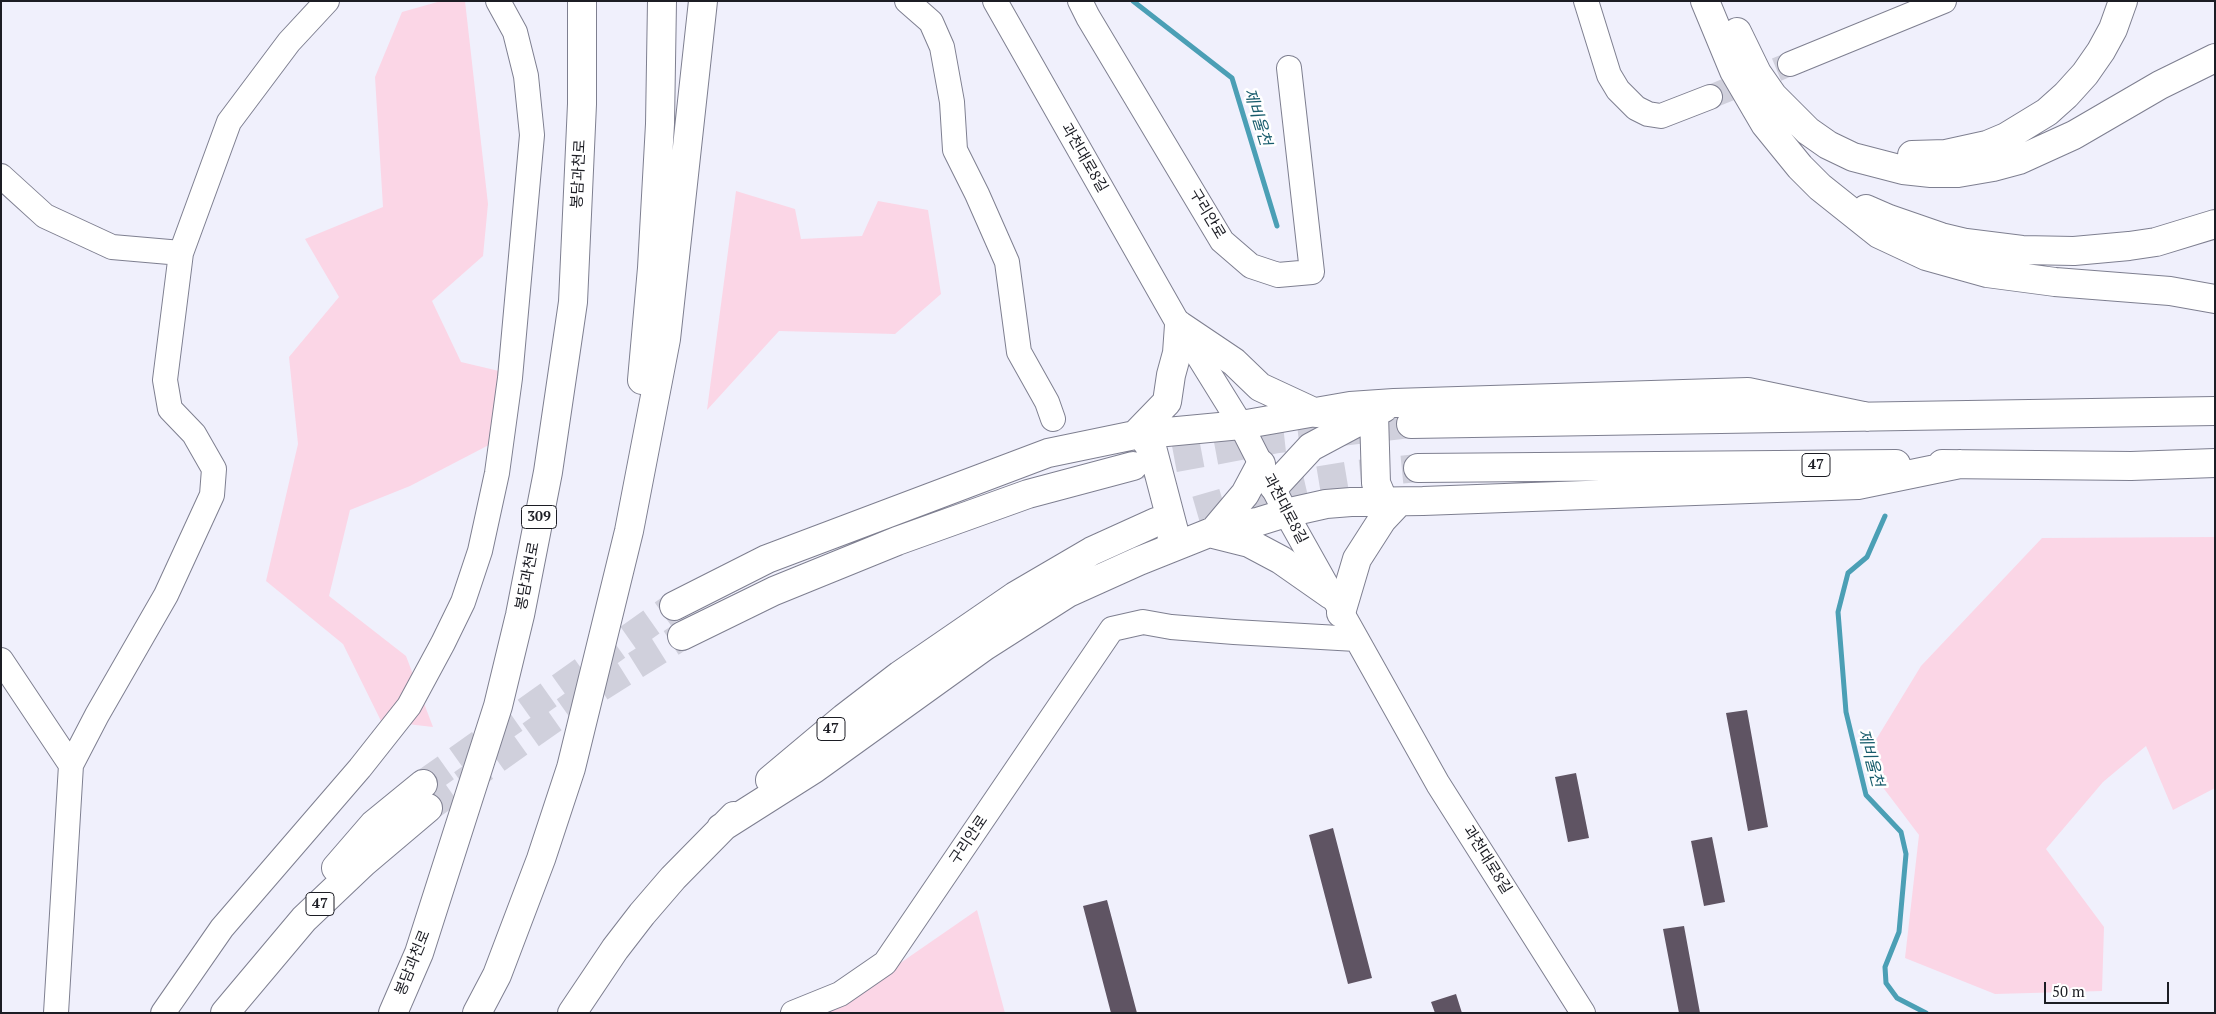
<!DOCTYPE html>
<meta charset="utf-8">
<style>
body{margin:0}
#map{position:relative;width:2216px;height:1014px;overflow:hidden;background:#f0f0fc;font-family:"PT Serif",serif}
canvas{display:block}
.frame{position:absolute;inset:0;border:2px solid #1c1d24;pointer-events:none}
.scale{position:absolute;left:2044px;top:982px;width:125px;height:22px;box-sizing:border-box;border:2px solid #1c1d24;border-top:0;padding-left:6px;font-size:15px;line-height:18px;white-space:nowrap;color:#1c1d24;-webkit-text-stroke:4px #fff;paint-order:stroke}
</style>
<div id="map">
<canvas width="2216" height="1014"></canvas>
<div class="frame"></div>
<div class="scale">50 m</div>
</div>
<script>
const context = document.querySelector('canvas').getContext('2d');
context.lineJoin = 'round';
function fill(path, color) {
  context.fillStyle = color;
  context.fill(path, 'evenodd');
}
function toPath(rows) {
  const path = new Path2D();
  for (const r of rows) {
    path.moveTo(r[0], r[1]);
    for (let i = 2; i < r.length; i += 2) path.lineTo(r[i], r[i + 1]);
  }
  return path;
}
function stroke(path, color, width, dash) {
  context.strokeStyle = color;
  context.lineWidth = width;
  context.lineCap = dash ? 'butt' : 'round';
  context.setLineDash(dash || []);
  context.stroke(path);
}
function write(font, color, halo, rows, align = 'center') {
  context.font = font + ' "PT Serif","Noto Sans KR",serif';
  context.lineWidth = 5;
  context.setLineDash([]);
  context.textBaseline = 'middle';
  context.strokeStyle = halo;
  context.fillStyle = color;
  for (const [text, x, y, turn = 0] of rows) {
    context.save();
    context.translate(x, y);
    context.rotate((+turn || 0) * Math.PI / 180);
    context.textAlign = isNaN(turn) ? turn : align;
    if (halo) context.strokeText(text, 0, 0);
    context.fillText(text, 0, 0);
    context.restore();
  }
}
fill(toPath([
 [441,1,465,1,488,204,483,256,432,301,461,362,499,371,510,434,410,486,350,510,329,596,406,656,433,727,381,721,343,644,266,581,298,444,289,357,339,297,305,239,383,207,375,77,402,12],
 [736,191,795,209,801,239,862,236,878,201,928,210,941,294,895,334,779,331,707,410],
 [2215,537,2215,788,2173,810,2146,746,2103,782,2046,849,2104,927,2102,991,1995,994,1905,958,1919,835,1863,761,1921,666,2042,538],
 [977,910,1005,1013,828,1013]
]), '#fbd6e6');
stroke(toPath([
 [1133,1,1232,78,1277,226],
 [1885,516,1867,557,1848,573,1838,612,1846,712,1866,795,1901,832,1906,854,1899,932,1885,967,1886,983,1897,998,1926,1013]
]), '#4b9fb5', 5);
fill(toPath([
 [1747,710,1768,827,1748,831,1726,713],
 [1576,773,1589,838,1568,842,1555,777],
 [1333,828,1372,978,1348,984,1309,835],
 [1712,837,1725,902,1704,906,1691,841],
 [1107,900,1137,1013,1111,1013,1083,906],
 [1684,926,1700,1013,1679,1013,1663,929],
 [1456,994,1462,1013,1435,1013,1431,1002]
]), '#5f5463');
stroke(toPath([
 [1710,97,1790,64]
]), '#d0d0dc', 24, [24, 12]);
stroke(toPath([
 [1133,466,1278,439,1411,424],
 [1156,522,1235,499,1309,482,1357,474,1418,468],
 [423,784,674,606],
 [428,808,577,702,682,636]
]), '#d0d0dc', 28, [28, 14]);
const minor = toPath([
 [907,1,931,22,942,47,952,102,955,150,977,194,1007,262,1019,352,1047,402,1053,419],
 [995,1,1179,325,1241,425,1286,513,1438,784,1583,1013],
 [1080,1,1088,17,1222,241,1251,266,1278,275,1312,272,1289,68],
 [1586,1,1609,75,1618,90,1636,108,1648,114,1661,116,1710,97],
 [1790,64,1944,1],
 [1,176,45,216,112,247,181,253],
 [1,660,71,765],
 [56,1013,71,765,97,715,166,595,212,495,214,469,194,434,170,409,165,380,181,253,229,122,289,42,327,1],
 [163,1013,222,928,360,768,409,706,443,643,463,602,480,551,497,473,510,378,532,135,526,76,515,32,498,1],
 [793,1013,840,994,885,963,1112,629,1143,622,1171,627,1234,632,1356,639]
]);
const highway = toPath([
 [1705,1,1734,71,1765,124,1800,167,1820,187,1879,234,1926,256,1987,273,2055,282,2170,291,2215,299],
 [1737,32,1757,73,1773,96,1808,131,1828,145,1853,157,1903,170,1931,173,1958,173,1993,167,2019,160,2074,135,2160,85,2215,58],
 [1912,155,1946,154,1987,145,2006,137,2047,112,2066,95,2085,74,2101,51,2113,29,2123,1],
 [1866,209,1889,219,1941,237,1966,243,2022,250,2074,251,2129,246,2156,242,2215,224],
 [1179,325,1234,362,1260,387,1316,413],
 [642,380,652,268,660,124,662,1],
 [1374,414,1376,483,1384,502],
 [1411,424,2215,411],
 [1141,434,1153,451,1174,531,1171,542],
 [1135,435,1167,402,1171,375,1177,353,1179,325],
 [1942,464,2131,466,2215,463],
 [1418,468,1896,464],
 [1274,487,1311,447,1384,408],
 [1213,532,1245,494,1261,464],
 [1213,534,1249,543,1281,560,1331,595],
 [674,606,767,559,1048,453,1135,435,1241,425,1350,406,1394,403,1748,392,1868,417],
 [1341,613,1357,559,1382,520,1399,502],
 [682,636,774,591,897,541,1028,494,1133,466],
 [770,780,844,718,900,675,1015,596,1092,551,1156,522],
 [721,828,814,769,985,646,1068,593,1139,561,1209,533,1257,522,1286,513,1326,504,1351,502,1423,501,1858,485,1960,464],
 [336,868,374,824,423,784],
 [225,1013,304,919,363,863,428,808],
 [393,1013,419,953,498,706,520,615,548,472,573,302,582,104,582,1],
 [477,1013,497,975,541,859,571,768,629,531,666,339,703,1],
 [572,1013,615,949,642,914,673,878,734,816]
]);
stroke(minor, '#7e7f90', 26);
stroke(highway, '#7e7f90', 30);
stroke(minor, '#fff', 24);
stroke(highway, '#fff', 28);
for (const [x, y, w] of [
 [1816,465,28],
 [539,517,35],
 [831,729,28],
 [320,904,28]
]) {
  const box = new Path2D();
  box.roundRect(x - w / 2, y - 11.5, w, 23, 4);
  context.fillStyle = '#fff';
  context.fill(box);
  stroke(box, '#1c1d24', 1);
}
write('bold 14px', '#1c1d24', null, [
 ["47",1816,465],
 ["309",539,517],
 ["47",831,729],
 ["47",320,904]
]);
write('15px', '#1c1d24', '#fff', [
 ["과천대로8길",1084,158,60],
 ["봉담과천로",579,174,-87],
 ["구리안로",1207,214,59],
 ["과천대로8길",1285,509,62],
 ["봉담과천로",528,576,-79],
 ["구리안로",969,840,-56],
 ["과천대로8길",1487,860,58],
 ["봉담과천로",413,963,-68]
]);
write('italic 16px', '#165b6b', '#fff', [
 ["제비울천",1257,117,73],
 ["제비울천",1870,758,75]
]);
</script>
